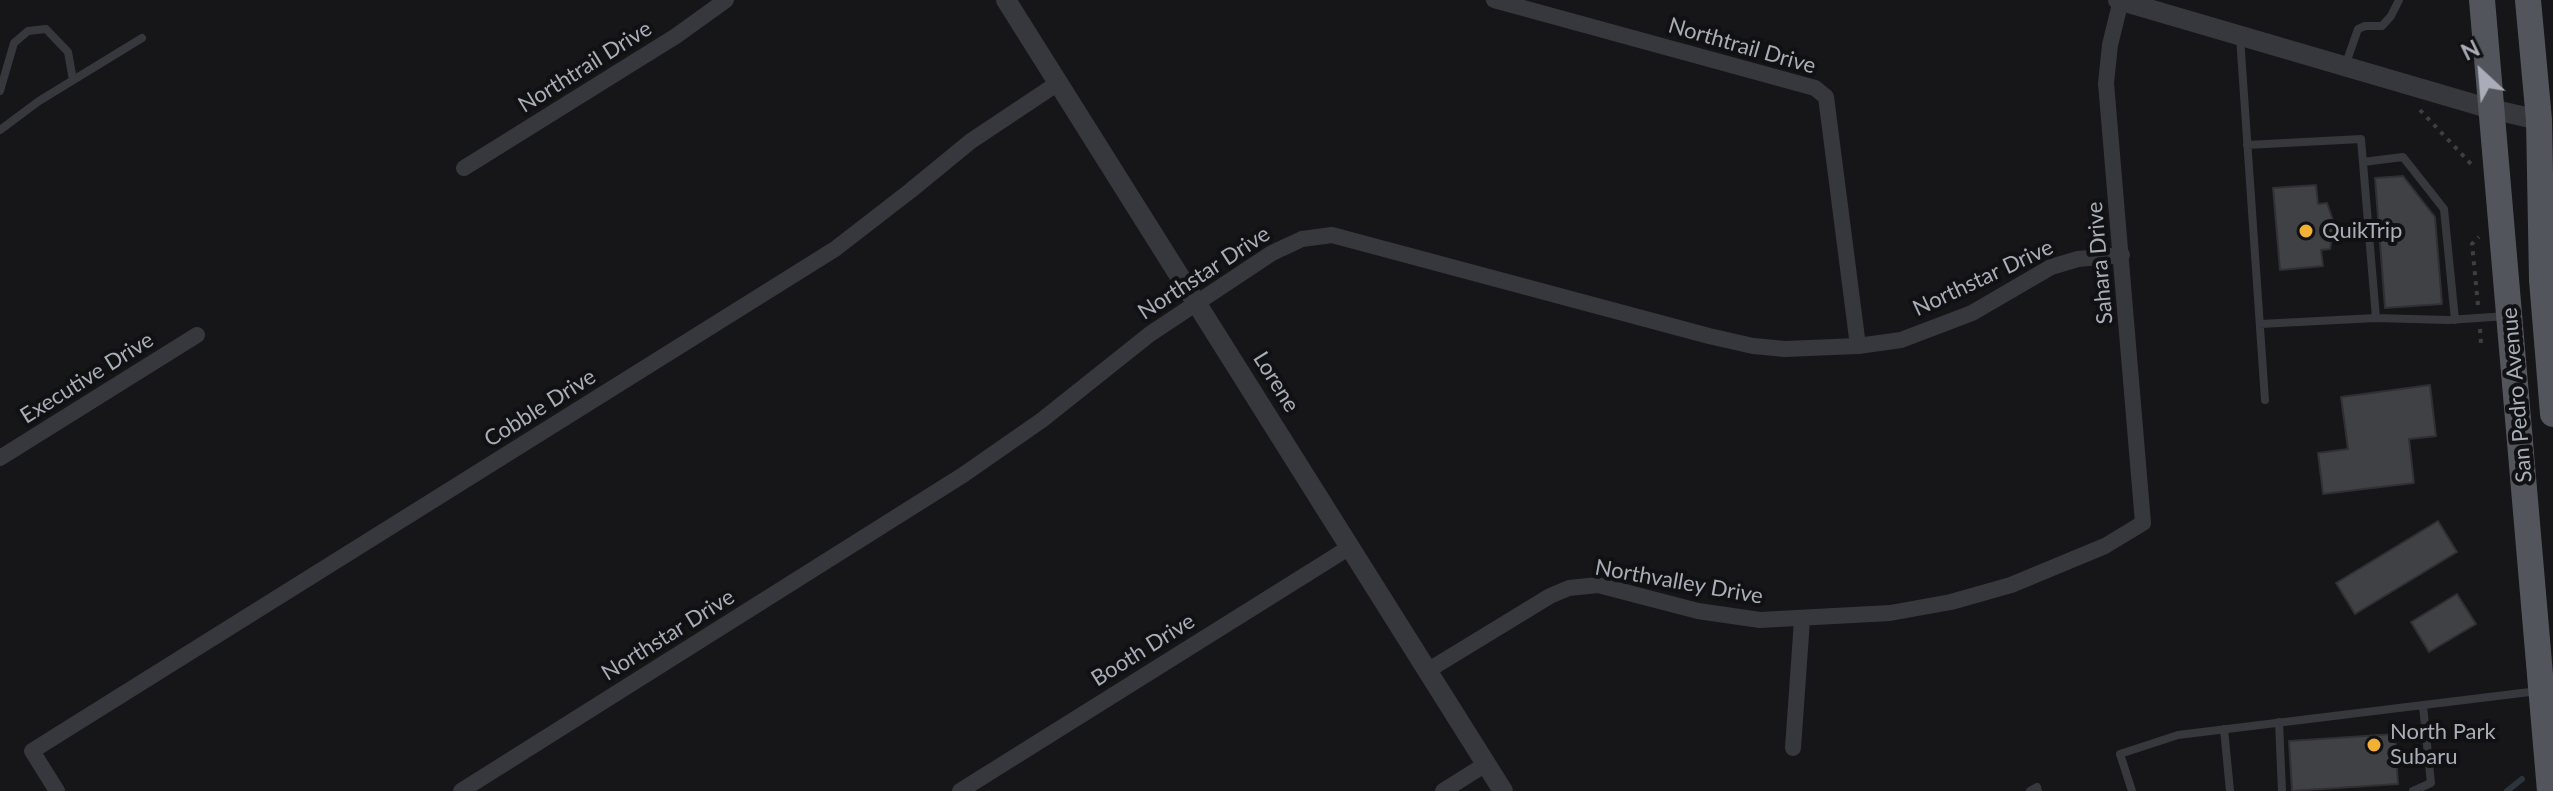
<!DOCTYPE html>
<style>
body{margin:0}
#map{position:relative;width:2553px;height:791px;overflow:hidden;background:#161618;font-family:Lato,sans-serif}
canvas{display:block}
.north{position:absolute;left:2441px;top:32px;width:80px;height:80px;-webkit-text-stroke:6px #111113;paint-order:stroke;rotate:334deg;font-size:22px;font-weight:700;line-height:32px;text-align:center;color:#a8adb8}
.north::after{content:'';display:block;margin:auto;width:28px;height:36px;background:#a8adb8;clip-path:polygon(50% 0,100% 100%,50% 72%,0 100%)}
</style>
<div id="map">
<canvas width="2553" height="791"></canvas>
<div class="north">N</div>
</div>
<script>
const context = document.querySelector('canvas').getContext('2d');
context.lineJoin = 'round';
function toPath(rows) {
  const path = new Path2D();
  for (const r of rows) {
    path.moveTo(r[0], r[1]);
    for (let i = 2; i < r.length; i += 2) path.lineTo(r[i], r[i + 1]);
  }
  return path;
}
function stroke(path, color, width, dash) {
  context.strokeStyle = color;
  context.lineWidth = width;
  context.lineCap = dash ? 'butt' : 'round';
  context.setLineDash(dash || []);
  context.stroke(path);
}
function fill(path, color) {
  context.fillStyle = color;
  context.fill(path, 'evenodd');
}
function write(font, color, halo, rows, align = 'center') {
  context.font = font + ' Lato,sans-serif';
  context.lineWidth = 8;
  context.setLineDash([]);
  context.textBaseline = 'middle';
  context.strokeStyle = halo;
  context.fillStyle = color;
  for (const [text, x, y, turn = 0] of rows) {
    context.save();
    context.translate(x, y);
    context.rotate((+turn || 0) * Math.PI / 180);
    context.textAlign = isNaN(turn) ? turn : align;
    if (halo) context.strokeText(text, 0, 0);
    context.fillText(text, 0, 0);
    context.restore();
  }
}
stroke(toPath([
 [2507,791,2522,779]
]), '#2c353c', 6);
const building = toPath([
 [2403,176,2435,217,2442,304,2385,308,2375,178,2403,176],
 [2316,185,2318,204,2327,203,2334,223,2330,249,2321,250,2323,266,2280,270,2273,188,2316,185],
 [2430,385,2436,436,2409,439,2414,483,2323,494,2318,453,2348,449,2341,397,2430,385],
 [2438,521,2457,552,2355,614,2336,583,2438,521],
 [2457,594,2476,624,2429,652,2411,622,2457,594],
 [2395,734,2398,784,2292,791,2289,741,2395,734]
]);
fill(building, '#404145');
stroke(building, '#303034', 2);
stroke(toPath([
 [2420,110,2471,164],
 [2478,305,2472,244,2479,237],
 [2480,329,2481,343]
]), '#3d3f44', 4, [4, 6]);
stroke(toPath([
 [2240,37,2265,400],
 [2345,66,2358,29,2365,26,2382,26,2391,16,2399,0],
 [0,91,14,43,28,31,46,29,68,52,73,80],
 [0,130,39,101,142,38],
 [2247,145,2361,139,2376,318],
 [2363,162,2403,157,2444,209,2455,320],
 [2260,324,2376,318,2448,320,2507,316],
 [2279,722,2282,791],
 [2224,729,2230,791],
 [2030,791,2037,787,2038,791],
 [2132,791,2120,754,2178,735,2538,691],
 [2413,791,2431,783,2423,706]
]), '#37383d', 8);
stroke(toPath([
 [1494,0,1815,88,1826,97,1858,346],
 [464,168,676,36,726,0],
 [0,458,197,335],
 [1427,671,1550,596,1569,588,1598,585,1698,611,1760,620,1890,613,1951,602,2011,585,2105,546,2143,523,2106,83,2110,45,2121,0],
 [1793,748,1802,620],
 [57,791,32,751,835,249,910,191,971,141,1058,83],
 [461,791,963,475,1042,420,1150,334,1272,253,1302,239,1332,235,1709,336,1753,346,1785,349,1858,346,1901,340,1972,313,2051,267,2078,259,2122,255],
 [960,791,1350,547],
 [1443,791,1486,764]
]), '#37383d', 16);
stroke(toPath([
 [1006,0,1503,791],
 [2118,0,2491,109,2539,120]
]), '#37383d', 20);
stroke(toPath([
 [2482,0,2550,791],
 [2528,0,2539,120,2542,280,2553,414]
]), '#53555c', 26);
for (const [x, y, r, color] of [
 [2306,231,8,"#f2b134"],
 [2374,745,8,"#f2b134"]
]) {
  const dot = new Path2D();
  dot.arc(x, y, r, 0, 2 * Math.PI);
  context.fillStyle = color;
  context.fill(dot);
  stroke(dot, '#111113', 3);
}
write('22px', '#a8adb8', '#111113', [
 ["Northtrail Drive",1742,46,16],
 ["Northtrail Drive",585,67,-32],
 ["Sahara Drive",2100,263,-95],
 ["Northstar Drive",1204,273,-33],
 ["Northstar Drive",1983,278,-25],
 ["Executive Drive",87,378,-32],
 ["Lorene",1276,382,58],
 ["San Pedro Avenue",2517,395,-95],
 ["Cobble Drive",540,408,-32],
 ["Northvalley Drive",1679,582,10],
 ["Northstar Drive",668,635,-32],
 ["Booth Drive",1143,650,-32]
]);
write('22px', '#a8adb8', '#111113', [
 ["QuikTrip",2322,231],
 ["North Park",2390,732],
 ["Subaru",2390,757]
], 'left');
</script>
